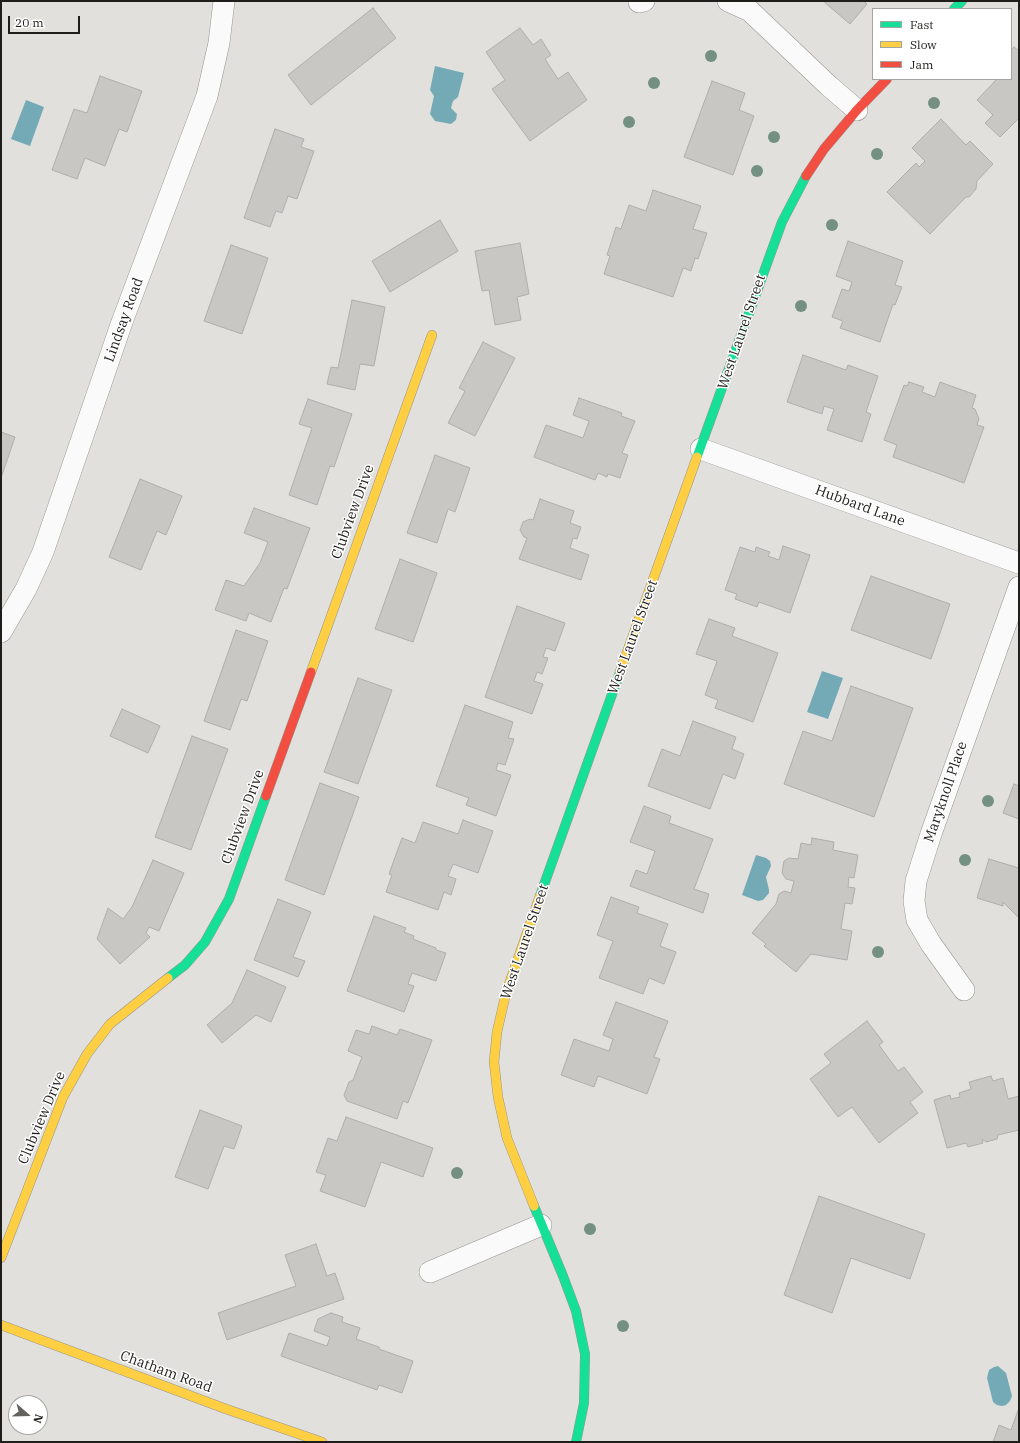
<!DOCTYPE html>
<style>
body{margin:0}
#map{position:relative;width:1020px;height:1443px;overflow:hidden;background:#e1e0dc;font-family:"IBM Plex Serif",serif}
canvas{display:block}
.frame{position:absolute;inset:0;border:2px solid #1f1e1b;pointer-events:none}
.legend{position:absolute;left:872px;top:8px;width:140px;height:72px;box-sizing:border-box;background:#fff;border:1px solid #a5a5a4;margin:0;padding:5px 7px;list-style:none;font-size:12px;color:#1f1e1b}
.legend li{display:flex;align-items:center;gap:8px;height:20px}
.legend b{width:20px;border:1px solid #a5a5a4}
.north{position:absolute;left:8px;top:1395px;width:40px;height:40px;box-sizing:border-box;background:#fff;border:1px solid #a5a5a4;border-radius:50%;rotate:110deg;font-size:11px;font-weight:700;line-height:16px;text-align:center;color:#1f1e1b}
.north::after{content:'';display:block;margin:auto;width:14px;height:18px;background:#63625f;clip-path:polygon(50% 0,100% 100%,50% 72%,0 100%)}
.scale{position:absolute;left:8px;top:16px;width:72px;height:18px;box-sizing:border-box;border:2px solid #1f1e1b;border-top:0;padding-left:5px;font-size:12px;line-height:14px;white-space:nowrap;color:#1f1e1b;-webkit-text-stroke:3px #fff;paint-order:stroke}
</style>
<div id="map">
<canvas width="1020" height="1443"></canvas>
<div class="frame"></div>
<ul class="legend">
<li><b style="height:5px;background:#16e098"></b>Fast</li>
<li><b style="height:5px;background:#ffcf43"></b>Slow</li>
<li><b style="height:5px;background:#f24e42"></b>Jam</li>
</ul>
<div class="north">N</div>
<div class="scale">20 m</div>
</div>
<script>
const context = document.querySelector('canvas').getContext('2d');
context.lineJoin = 'round';
function fill(path, color) {
  context.fillStyle = color;
  context.fill(path, 'evenodd');
}
function toPath(rows) {
  const path = new Path2D();
  for (const r of rows) {
    path.moveTo(r[0], r[1]);
    for (let i = 2; i < r.length; i += 2) path.lineTo(r[i], r[i + 1]);
  }
  return path;
}
function stroke(path, color, width, dash) {
  context.strokeStyle = color;
  context.lineWidth = width;
  context.lineCap = dash ? 'butt' : 'round';
  context.setLineDash(dash || []);
  context.stroke(path);
}
function write(font, color, halo, rows, align = 'center') {
  context.font = font + ' "IBM Plex Serif",serif';
  context.lineWidth = 3;
  context.setLineDash([]);
  context.textBaseline = 'middle';
  context.strokeStyle = halo;
  context.fillStyle = color;
  for (const [text, x, y, turn = 0] of rows) {
    context.save();
    context.translate(x, y);
    context.rotate((+turn || 0) * Math.PI / 180);
    context.textAlign = isNaN(turn) ? turn : align;
    if (halo) context.strokeText(text, 0, 0);
    context.fillText(text, 0, 0);
    context.restore();
  }
}
fill(toPath([
 [435,66,464,73,458,97,453,101,451,108,457,114,456,120,451,124,435,121,430,114,434,96,430,90],
 [26,100,44,107,30,146,11,139],
 [822,671,843,678,828,719,807,712],
 [756,855,766,858,770,861,771,866,766,877,769,890,769,893,763,900,758,901,742,895],
 [998,1366,1006,1373,1012,1396,1010,1401,1006,1405,1002,1406,997,1405,993,1402,987,1378,989,1370,994,1367]
]), '#73aab6');
const building = toPath([
 [823,1,864,1,867,4,850,24,823,1],
 [373,8,396,38,311,105,288,75,373,8],
 [520,28,533,45,541,39,551,55,545,59,558,79,568,72,587,100,530,141,492,89,505,80,486,52,520,28],
 [1014,47,1019,51,1019,118,1000,137,985,123,993,115,977,100,997,79,1011,79,1011,50,1014,47],
 [100,76,142,91,127,132,119,129,105,166,85,158,77,179,52,170,74,109,87,113,100,76],
 [712,81,745,93,739,110,754,116,733,175,684,157,712,81],
 [941,119,966,145,970,141,993,164,977,181,976,189,969,197,966,197,930,234,887,192,916,163,919,167,925,161,912,148,941,119],
 [275,129,304,139,301,147,314,151,297,199,288,196,282,213,276,211,270,227,244,218,275,129],
 [653,190,701,206,693,229,707,233,698,259,695,258,691,271,683,268,673,297,604,274,610,256,607,255,616,227,621,229,629,205,646,211,653,190],
 [440,220,458,251,390,292,372,261,440,220],
 [848,241,903,261,895,285,902,287,895,305,893,304,880,342,840,328,843,321,832,317,842,289,849,291,852,282,836,276,848,241],
 [520,243,529,294,517,297,521,320,495,325,489,290,482,291,475,251,520,243],
 [231,245,268,258,242,334,204,321,231,245],
 [352,300,385,307,374,366,360,364,355,390,327,384,331,367,338,368,352,300],
 [483,342,515,358,475,436,448,423,465,391,459,388,483,342],
 [803,355,846,370,848,365,878,376,866,412,871,414,862,442,827,430,834,409,824,406,822,414,787,402,803,355],
 [909,382,924,387,922,392,935,397,940,382,976,395,972,408,975,409,979,419,977,425,984,427,964,483,893,457,897,445,884,440,904,385,907,386,909,382],
 [579,398,622,413,621,416,635,421,622,453,628,455,620,478,608,474,607,477,598,473,595,480,534,457,546,425,583,438,589,421,573,415,579,398],
 [308,399,352,414,334,467,330,466,317,505,289,495,312,428,299,424,308,399],
 [1,432,15,437,1,478,1,432],
 [435,455,470,468,455,512,448,509,437,543,407,533,435,455],
 [140,479,182,496,166,535,157,531,141,570,109,557,140,479],
 [540,499,574,511,570,523,581,527,577,539,573,538,570,548,589,555,581,580,519,559,527,538,524,537,520,530,523,522,530,519,533,520,540,499],
 [254,508,310,528,287,589,284,588,271,622,249,613,246,621,215,610,226,580,244,586,260,563,268,542,244,533,254,508],
 [783,546,810,555,790,613,759,602,757,607,735,599,737,594,725,590,740,547,755,552,756,547,770,552,768,556,779,560,783,546],
 [400,559,437,573,413,642,375,629,400,559],
 [871,576,950,604,931,659,851,630,871,576],
 [517,606,565,623,555,651,546,648,543,657,548,658,542,674,537,672,534,681,543,684,532,714,485,697,517,606],
 [709,619,735,628,732,636,778,653,753,722,715,708,718,700,705,695,717,661,696,654,709,619],
 [236,630,268,641,247,701,241,699,230,730,204,721,236,630],
 [358,678,392,690,358,784,324,772,358,678],
 [851,686,913,708,874,817,784,784,803,731,832,741,851,686],
 [465,705,513,722,508,738,514,739,505,765,498,763,496,770,511,775,496,816,466,805,469,798,436,786,465,705],
 [122,709,160,726,148,753,110,736,122,709],
 [693,721,736,737,732,749,744,754,735,779,723,774,710,809,648,786,662,749,680,756,693,721],
 [192,736,228,749,191,850,155,837,192,736],
 [320,783,359,797,324,895,285,880,320,783],
 [1014,784,1019,786,1019,819,1003,813,1014,784],
 [644,806,671,816,669,823,713,839,694,889,709,894,703,913,630,886,636,870,647,874,655,851,630,842,644,806],
 [463,820,493,831,478,873,453,864,448,876,456,879,451,895,444,892,438,910,386,892,392,875,389,874,402,838,415,843,423,822,458,834,463,820],
 [812,838,834,842,833,850,858,855,854,878,849,877,848,887,855,888,852,904,845,903,841,929,852,931,847,960,811,954,796,972,764,946,766,944,752,933,776,904,779,894,784,891,791,893,794,881,786,879,782,873,784,861,789,858,798,859,801,843,811,845,812,838],
 [989,859,1019,868,1019,918,1003,902,1003,906,977,898,989,859],
 [153,860,184,873,159,931,149,927,146,933,150,937,120,964,97,939,108,908,123,919,132,907,153,860],
 [611,897,639,907,637,913,668,924,660,946,676,952,664,984,649,978,643,994,599,978,613,941,597,935,611,897],
 [278,899,311,912,293,957,305,961,298,977,254,960,278,899],
 [374,916,406,928,404,932,414,936,413,939,436,948,436,950,446,953,436,981,412,973,408,984,414,986,404,1012,347,991,374,916],
 [247,970,286,987,271,1022,256,1015,222,1043,207,1025,232,1003,247,970],
 [616,1002,668,1021,654,1057,660,1059,647,1094,598,1076,594,1087,561,1075,574,1039,609,1051,613,1039,603,1035,616,1002],
 [867,1021,883,1042,879,1045,898,1071,904,1067,923,1092,910,1102,918,1113,879,1143,852,1107,838,1117,810,1079,831,1063,824,1054,867,1021],
 [372,1026,397,1035,400,1029,432,1040,408,1103,403,1101,397,1119,347,1101,344,1095,349,1082,353,1080,362,1057,348,1051,356,1030,369,1034,372,1026],
 [991,1076,993,1081,1003,1078,1008,1099,1019,1096,1019,1130,998,1135,997,1139,986,1142,982,1139,983,1143,968,1147,966,1143,947,1148,934,1100,950,1095,951,1099,960,1097,959,1093,971,1089,969,1082,991,1076],
 [200,1110,242,1126,234,1149,224,1146,208,1189,175,1177,200,1110],
 [346,1117,433,1148,423,1177,381,1162,365,1207,320,1191,326,1175,316,1172,328,1138,337,1141,346,1117],
 [819,1196,925,1234,910,1279,851,1258,832,1313,784,1295,819,1196],
 [316,1244,327,1276,335,1273,344,1299,227,1340,218,1313,296,1286,285,1255,316,1244],
 [331,1313,343,1317,342,1322,360,1328,356,1339,379,1347,379,1349,413,1361,402,1393,379,1385,377,1390,281,1356,289,1333,327,1346,330,1337,314,1331,318,1319,331,1313],
 [1019,1408,1019,1442,993,1442,999,1425,1011,1430,1019,1408]
]);
fill(building, '#c8c7c4');
stroke(building, '#afaeac', 1);
const street = toPath([
 [728,1,750,11,829,86,857,110],
 [639,2,644,1],
 [701,449,1019,563],
 [1,632,26,589,43,552,122,322,207,96,219,43,224,1],
 [964,990,931,944,917,920,914,901,916,881,931,834,1019,587],
 [430,1272,541,1225]
]);
const fast = toPath([
 [954,9,962,1],
 [697,457,782,222,806,176],
 [540,896,620,672],
 [168,978,185,965,205,942,229,899,266,796],
 [534,1206,563,1276,576,1311,585,1354,584,1403,576,1442]
]);
const slow = toPath([
 [311,672,432,335],
 [620,672,697,457],
 [534,1206,507,1138,498,1097,494,1062,497,1032,506,993,540,896],
 [1,1258,63,1097,87,1054,110,1024,168,978],
 [1,1325,226,1409,322,1442]
]);
const jam = toPath([
 [806,176,824,149,857,110,887,79],
 [266,796,311,672]
]);
stroke(street, '#969592', 22);
stroke(fast, '#969592', 10);
stroke(slow, '#969592', 10);
stroke(jam, '#969592', 10);
stroke(street, '#fafafa', 21);
stroke(fast, '#16e098', 9);
stroke(slow, '#ffcf43', 9);
stroke(jam, '#f24e42', 9);
context.fillStyle = '#749082';
for (const [x, y] of [
 [711,56],
 [654,83],
 [934,103],
 [629,122],
 [774,137],
 [877,154],
 [757,171],
 [832,225],
 [801,306],
 [988,801],
 [965,860],
 [878,952],
 [457,1173],
 [590,1229],
 [623,1326]
]) {
  context.beginPath();
  context.arc(x, y, 6, 0, 2 * Math.PI);
  context.fill();
}
write('14px', '#1f1e1b', '#fff', [
 ["Lindsay Road",124,320,-70],
 ["West Laurel Street",742,332,-71],
 ["Hubbard Lane",860,506,20],
 ["Clubview Drive",353,512,-70],
 ["West Laurel Street",633,637,-70],
 ["Maryknoll Place",946,792,-71],
 ["Clubview Drive",243,817,-70],
 ["West Laurel Street",525,942,-71],
 ["Clubview Drive",42,1118,-67],
 ["Chatham Road",166,1372,20]
]);
</script>
